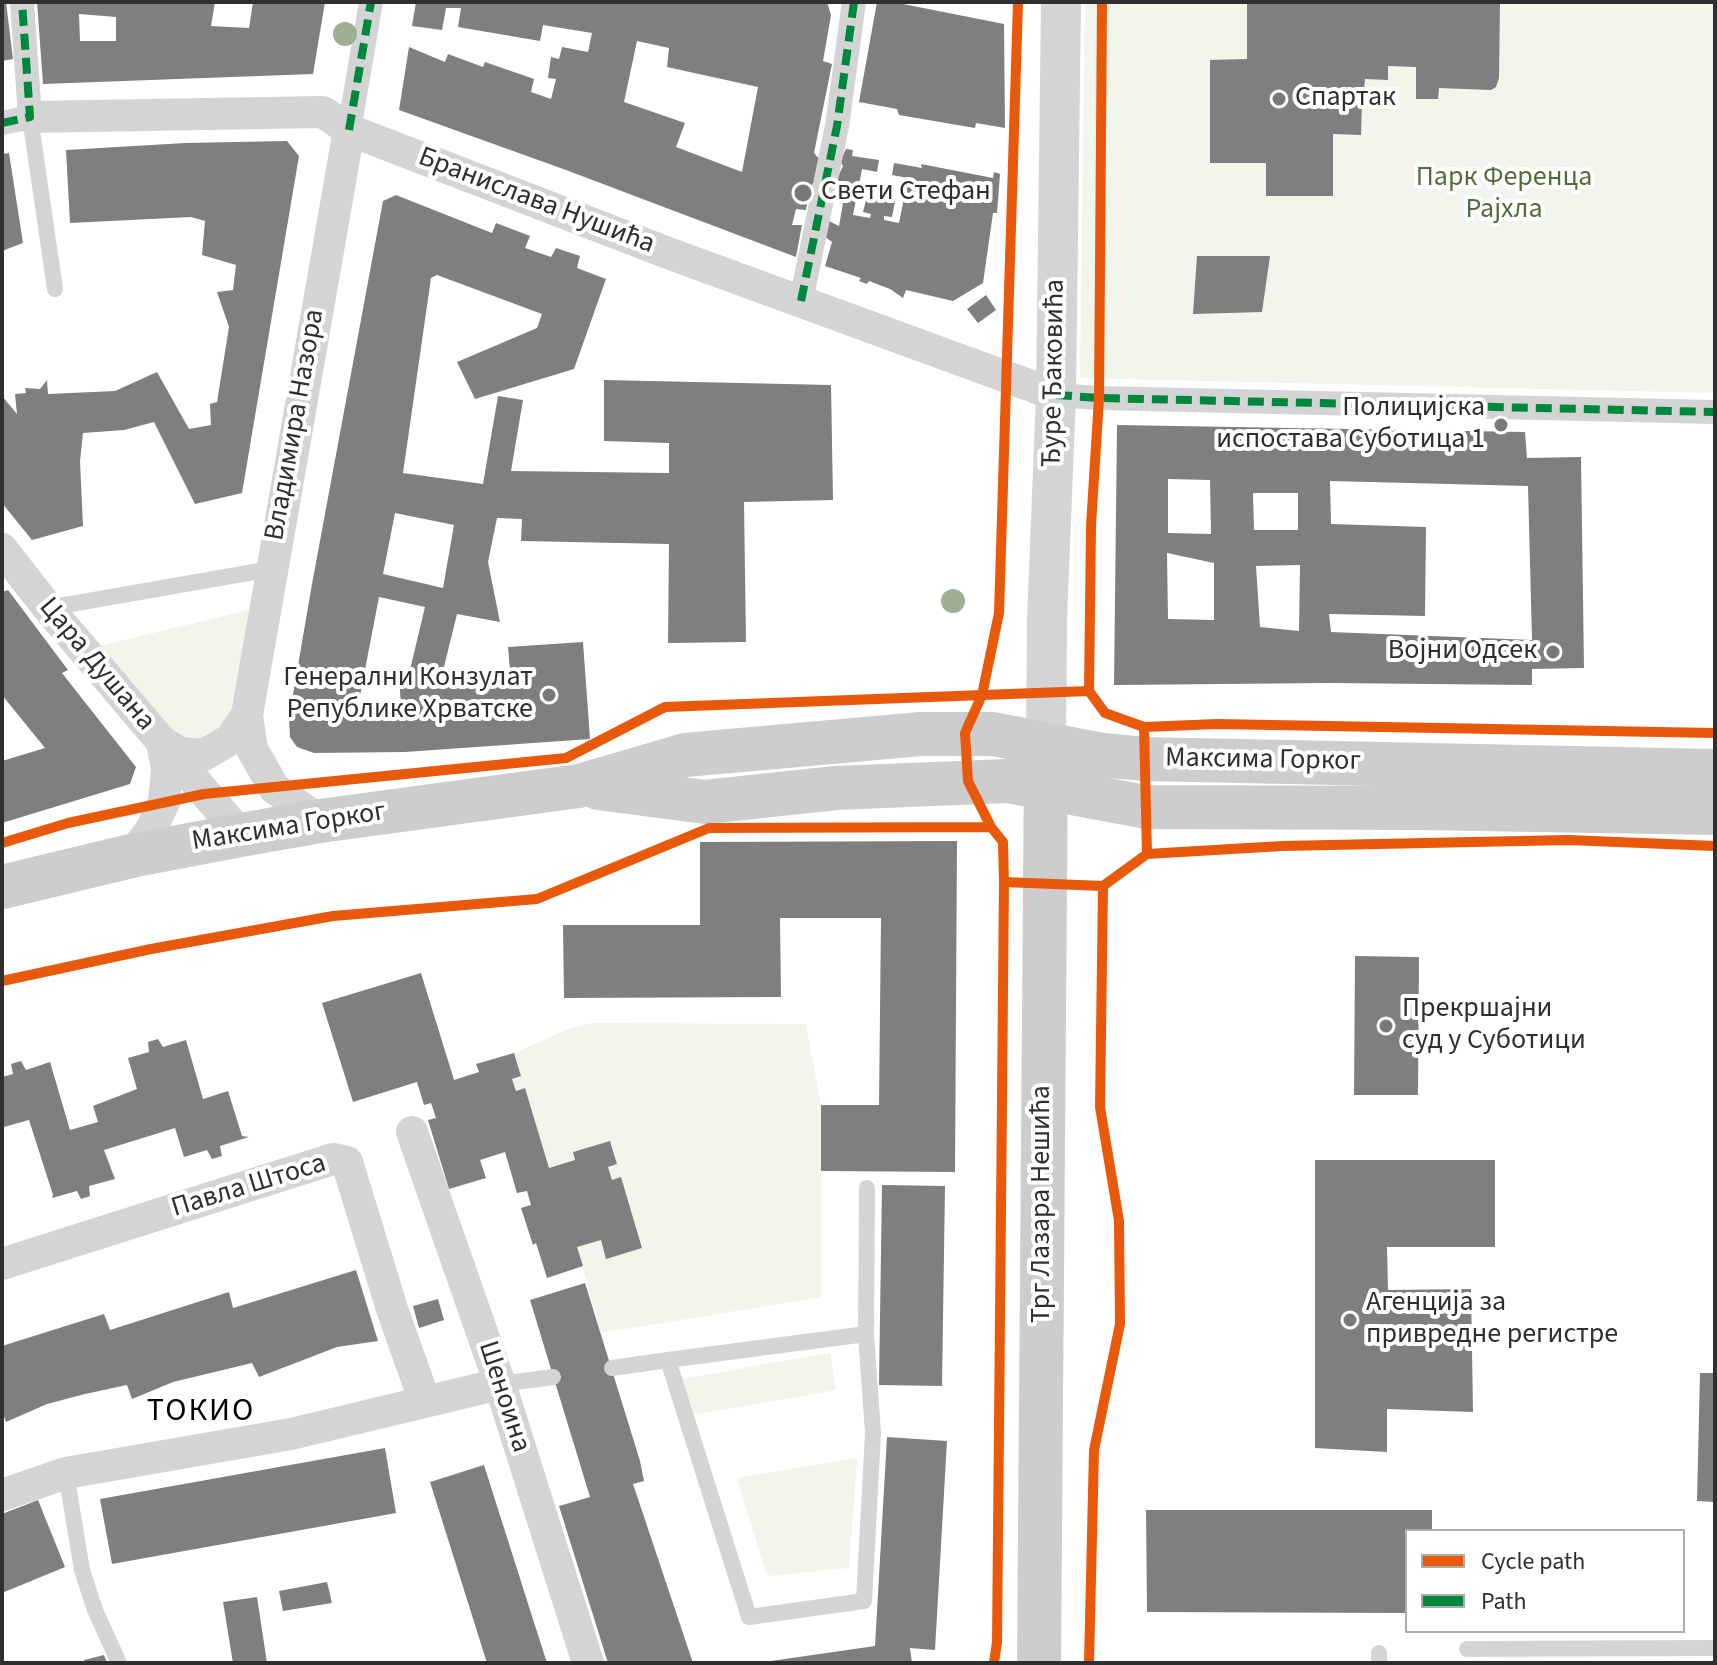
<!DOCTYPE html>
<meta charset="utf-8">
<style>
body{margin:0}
#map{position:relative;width:1717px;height:1665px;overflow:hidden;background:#fff;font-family:"Source Sans 3",sans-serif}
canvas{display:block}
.frame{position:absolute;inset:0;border:4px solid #2f2f2f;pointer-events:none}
.legend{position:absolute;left:1405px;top:1529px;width:280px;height:104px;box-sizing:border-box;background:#fff;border:2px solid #acacac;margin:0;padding:10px 14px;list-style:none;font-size:24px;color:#2f2f2f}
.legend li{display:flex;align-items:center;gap:16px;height:40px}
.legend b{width:40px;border:2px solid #acacac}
</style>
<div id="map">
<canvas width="1717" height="1665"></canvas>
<div class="frame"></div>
<ul class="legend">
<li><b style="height:10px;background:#e8590c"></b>Cycle path</li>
<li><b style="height:10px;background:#00873e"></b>Path</li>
</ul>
</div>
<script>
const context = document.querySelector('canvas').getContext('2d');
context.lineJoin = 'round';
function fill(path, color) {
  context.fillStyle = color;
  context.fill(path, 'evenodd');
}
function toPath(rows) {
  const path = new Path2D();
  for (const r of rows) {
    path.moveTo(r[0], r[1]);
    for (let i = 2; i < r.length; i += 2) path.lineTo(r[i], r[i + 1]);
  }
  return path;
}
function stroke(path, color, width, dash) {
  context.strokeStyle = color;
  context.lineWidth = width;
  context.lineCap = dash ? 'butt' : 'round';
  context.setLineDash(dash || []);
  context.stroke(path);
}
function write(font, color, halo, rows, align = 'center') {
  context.font = font + ' "Source Sans 3",sans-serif';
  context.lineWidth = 8;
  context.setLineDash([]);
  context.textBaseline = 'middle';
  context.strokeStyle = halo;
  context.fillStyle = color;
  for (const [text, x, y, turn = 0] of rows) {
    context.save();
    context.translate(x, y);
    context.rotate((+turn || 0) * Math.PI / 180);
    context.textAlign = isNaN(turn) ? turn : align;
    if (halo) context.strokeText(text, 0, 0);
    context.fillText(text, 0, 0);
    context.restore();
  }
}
fill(toPath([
 [1085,2,1715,2,1715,393,1080,378],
 [265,606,247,715,180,753,83,650],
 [592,1023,806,1024,821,1105,821,1297,601,1333,577,1247,601,1240,606,1258,642,1247,621,1177,612,1180,608,1167,617,1164,611,1142,573,1152,575,1160,549,1168,525,1088,516,1091,512,1079,521,1075,514,1053,569,1029],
 [830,1353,836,1390,688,1416,681,1379],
 [857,1458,849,1568,767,1576,737,1478]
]), '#f1f5eb');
fill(toPath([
 [2,2,6,2,13,59,2,61],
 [37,2,215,2,211,26,249,28,253,2,325,2,313,74,43,84],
 [79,14,116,17,116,41,80,41],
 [416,2,827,2,831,15,823,61,832,64,814,153,820,160,818,179,810,187,806,210,796,209,792,225,802,225,796,257,566,170,399,110,409,47,445,62,448,54,483,67,485,62,534,79,531,92,551,99,556,79,548,78,551,57,559,59,562,47,588,52,592,33,543,25,540,41,458,27,461,8,446,8,442,30,412,26],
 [637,41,669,48,667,67,758,87,742,172,676,147,685,123,624,102],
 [877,2,893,2,1004,24,1005,128,976,123,975,128,899,115,897,109,859,102],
 [1247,2,1500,2,1499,78,1496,87,1491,90,1439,88,1438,99,1416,99,1416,67,1388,66,1388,80,1365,79,1364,91,1349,91,1349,101,1362,102,1361,135,1333,134,1333,196,1266,196,1266,163,1210,163,1210,60,1247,59],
 [287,141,299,156,242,493,195,504,154,422,124,430,83,433,80,461,83,526,32,540,2,503,2,396,17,414,15,394,26,393,25,388,40,389,47,380,48,394,115,391,157,372,189,429,211,425,210,404,217,402,229,327,217,292,233,290,236,265,202,255,205,221,191,217,70,223,66,150,185,143],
 [846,149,853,150,852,156,879,160,877,172,862,169,853,215,870,218,871,214,863,212,867,196,876,197,876,194,895,201,892,217,884,216,884,220,899,223,908,178,892,175,894,163,922,168,921,164,993,178,994,172,1000,174,997,213,993,213,983,283,953,301,906,290,903,298,890,289,869,281,867,284,859,281,861,278,825,266,832,242,824,236,829,221,839,226,843,203,837,202,833,197,836,187,840,184,837,179,843,166,840,161],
 [9,153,23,243,2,251,2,154],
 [396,195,492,233,496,223,530,236,525,248,551,257,556,248,580,256,577,268,606,279,574,369,475,399,457,362,537,328,542,314,437,275,431,278,403,473,483,484,498,396,523,400,511,471,669,473,669,443,604,441,604,380,831,385,833,500,744,502,746,642,668,643,669,544,521,541,522,519,497,518,488,562,500,622,457,614,442,675,510,670,508,647,583,642,590,739,405,752,314,753,297,747,290,737,289,718,312,584,383,201],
 [395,513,454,525,443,588,383,574],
 [379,597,425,607,408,678,399,678,401,705,358,706],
 [1197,256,1270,256,1262,312,1193,314],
 [986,295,996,310,978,323,967,309],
 [1117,425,1525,432,1527,458,1581,457,1584,668,1532,669,1532,685,1329,683,1114,685],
 [1168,479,1210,480,1211,534,1168,533],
 [1330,481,1528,486,1532,640,1331,632,1329,614,1425,616,1426,527,1331,524],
 [1253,493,1298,493,1298,530,1254,530],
 [1167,553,1214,563,1214,620,1168,619],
 [1300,565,1299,631,1260,627,1256,566],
 [8,590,68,670,62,673,136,767,130,784,2,823,2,761,45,748,2,695,2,592],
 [957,841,955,1172,821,1171,821,1105,879,1105,881,918,780,918,781,997,564,998,563,925,700,925,700,842],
 [1355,956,1419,957,1418,1095,1354,1095],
 [421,973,454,1080,479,1072,476,1064,514,1053,521,1076,512,1079,516,1091,525,1088,549,1168,575,1160,573,1152,610,1141,617,1164,608,1167,612,1180,621,1177,642,1248,606,1259,601,1240,577,1247,583,1266,547,1278,536,1243,533,1245,521,1208,531,1205,527,1191,517,1193,505,1152,480,1160,486,1178,449,1189,428,1120,436,1118,431,1103,424,1105,417,1082,353,1102,322,1003],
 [158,1039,163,1047,186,1040,203,1099,228,1091,242,1136,249,1137,220,1146,222,1156,212,1159,207,1150,184,1157,175,1128,104,1150,115,1179,89,1186,90,1196,81,1199,77,1191,52,1198,53,1195,29,1120,4,1127,2,1077,13,1074,11,1064,21,1061,26,1070,50,1062,70,1130,98,1122,93,1106,137,1089,128,1058,149,1052,148,1042],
 [1315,1160,1495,1160,1495,1247,1387,1247,1388,1290,1471,1289,1473,1412,1387,1409,1387,1452,1315,1448],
 [882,1185,945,1186,942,1386,879,1385],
 [356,1270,378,1341,337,1347,259,1377,252,1363,173,1382,132,1399,127,1385,85,1394,47,1404,6,1422,2,1411,2,1346,104,1314,110,1330,229,1292,233,1308],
 [585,1283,640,1461,644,1481,633,1484,693,1663,608,1663,559,1506,590,1497,530,1300],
 [438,1299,444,1320,419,1328,413,1306],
 [1700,1373,1715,1373,1715,1502,1697,1501],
 [887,1437,947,1441,935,1650,910,1648,912,1663,757,1663,875,1646],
 [385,1448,396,1513,112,1564,100,1499],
 [484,1465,531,1613,547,1663,487,1663,430,1482],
 [38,1500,65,1567,2,1593,2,1514],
 [1146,1510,1432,1510,1432,1531,1407,1531,1407,1613,1147,1612],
 [327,1582,332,1603,283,1611,279,1591],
 [257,1597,267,1663,233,1663,223,1602],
 [104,1655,107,1663,85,1663,84,1660]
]), '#7f7f7f');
stroke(toPath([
 [30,117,55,289],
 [48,608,271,569],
 [668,1360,866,1334],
 [612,1368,668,1360,749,1617,864,1601,873,1433,866,1334,867,1188],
 [500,1384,553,1377],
 [66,1473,82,1570,95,1610,119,1663],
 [1467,1649,1715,1648],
 [1379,1653,1379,1663]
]), '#d4d4d4', 16);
stroke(toPath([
 [2,123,30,117,22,2],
 [349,130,371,2],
 [801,301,837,126,854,2],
 [1056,395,1099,398,1715,412]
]), '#d4d4d4', 24);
stroke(toPath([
 [30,117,323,112,349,130,668,253,1056,395],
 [2,549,48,608,241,835],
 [162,742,180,753,204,755,231,739,247,715],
 [320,821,274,788,252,749,247,715,349,130],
 [131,856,151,830,164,802,167,769,162,742],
 [412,1132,500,1384,588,1663],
 [2,1264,333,1159,347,1162,392,1309,425,1402],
 [2,1495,66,1473,291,1434,500,1384]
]), '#d4d4d4', 32);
stroke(toPath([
 [1046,745,1047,620,1056,395,1061,2]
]), '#d4d4d4', 40);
stroke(toPath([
 [598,788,705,802,836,788,1007,781,1146,807,1416,808,1715,813],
 [2,887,131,856,241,835,320,821,579,786,685,755,921,734,993,734,1103,755,1144,759,1715,771],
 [1039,1663,1046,757]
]), '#cdcdcd', 44);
stroke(toPath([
 [2,123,30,117,22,2],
 [349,130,371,2],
 [801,301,837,126,854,2],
 [1056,395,1099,398,1715,412]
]), '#00873e', 8, [16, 8]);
stroke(toPath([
 [1089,691,1091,526,1099,398,1102,2],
 [1144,727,1147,854],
 [991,827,968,781,965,733,982,695,999,613,1018,2],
 [2,843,68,823,204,794,566,758,665,707,1089,691,1105,713,1144,727,1217,724,1715,733],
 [2,981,151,949,333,916,537,899,709,828,991,827,1003,842,1004,882,1103,886,1147,854,1282,846,1568,840,1715,846],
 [994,1663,997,1642,1004,882],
 [1089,1663,1094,1450,1120,1324,1119,1221,1100,1107,1103,886]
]), '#e8590c', 10);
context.fillStyle = '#9faf92';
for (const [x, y] of [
 [345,34],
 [953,601]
]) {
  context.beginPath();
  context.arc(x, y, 12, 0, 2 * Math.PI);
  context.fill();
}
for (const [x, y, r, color] of [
 [1279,99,8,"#787878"],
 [803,193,10,"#787878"],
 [1501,425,8,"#787878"],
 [1553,652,8,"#787878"],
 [549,695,8,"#787878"],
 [1386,1026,8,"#787878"],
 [1350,1320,8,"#787878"]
]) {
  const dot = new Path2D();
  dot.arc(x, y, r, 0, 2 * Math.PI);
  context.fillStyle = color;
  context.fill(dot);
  stroke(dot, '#fff', 3);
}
write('28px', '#2f2f2f', '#fff', [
 ["Спартак",1295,99],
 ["Свети Стефан",821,193],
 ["Полицијска",1485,409,"right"],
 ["испостава Суботица 1",1485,441,"right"],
 ["Војни Одсек",1537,652,"right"],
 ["Генерални Конзулат",533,679,"right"],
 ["Републике Хрватске",533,711,"right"],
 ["Прекршајни",1402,1010],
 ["суд у Суботици",1402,1042],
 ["Агенција за",1366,1304],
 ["привредне регистре",1366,1336]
], 'left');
write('28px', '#516e38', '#fff', [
 ["Парк Ференца",1504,179],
 ["Рајхла",1504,211]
]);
write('28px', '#2f2f2f', '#fff', [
 ["Бранислава Нушића",536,202,21],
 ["Ђуре Ђаковића",1055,373,-89],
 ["Владимира Назора",296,425,-80],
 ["Цара Душана",96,665,50],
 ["Максима Горког",1263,761,1],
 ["Максима Горког",289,828,-9],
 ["Павла Штоса",249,1187,-17],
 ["Трг Лазара Нешића",1043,1204,-90],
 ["Шеноина",503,1397,72]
]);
context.letterSpacing = '2px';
write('32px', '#000', '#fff', [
 ["ТОКИО",201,1413]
]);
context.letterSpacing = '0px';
</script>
